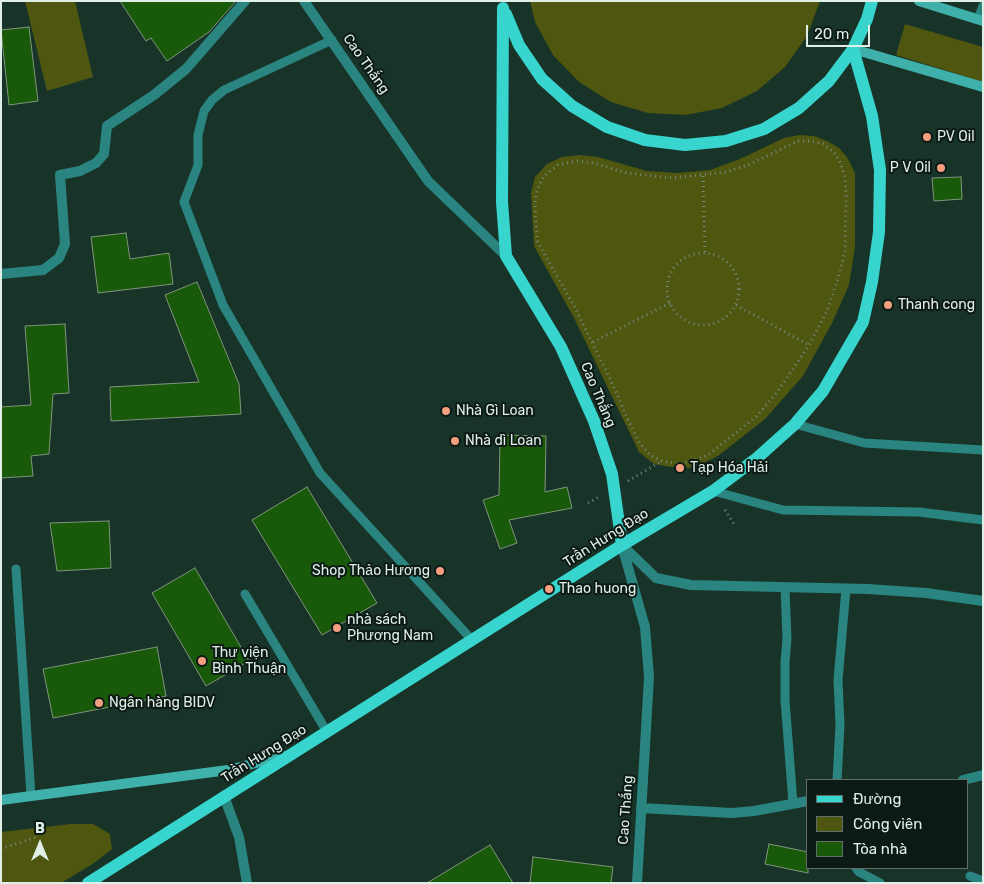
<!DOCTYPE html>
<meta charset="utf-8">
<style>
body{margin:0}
#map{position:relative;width:984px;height:884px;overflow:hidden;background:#183429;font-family:Rubik,sans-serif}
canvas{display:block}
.frame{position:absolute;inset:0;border:2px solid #dfefe7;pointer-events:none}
.legend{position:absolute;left:806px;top:779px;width:162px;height:90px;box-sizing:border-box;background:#0d1914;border:1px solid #616f68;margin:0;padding:6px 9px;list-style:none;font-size:15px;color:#dfefe7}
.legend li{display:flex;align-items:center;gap:10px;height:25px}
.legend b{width:25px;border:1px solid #616f68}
.north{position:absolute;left:15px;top:819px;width:50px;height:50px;-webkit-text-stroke:4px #0d1914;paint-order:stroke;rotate:0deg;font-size:14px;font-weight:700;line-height:20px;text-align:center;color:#dfefe7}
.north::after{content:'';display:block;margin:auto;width:18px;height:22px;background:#dfefe7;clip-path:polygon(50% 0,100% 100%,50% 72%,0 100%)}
.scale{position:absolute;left:806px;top:25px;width:64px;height:22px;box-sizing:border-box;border:2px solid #dfefe7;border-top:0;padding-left:6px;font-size:15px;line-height:18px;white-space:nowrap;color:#dfefe7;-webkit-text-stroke:4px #0d1914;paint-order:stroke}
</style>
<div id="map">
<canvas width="984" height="884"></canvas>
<div class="frame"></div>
<ul class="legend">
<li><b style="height:6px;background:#37d5cd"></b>Đường</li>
<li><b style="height:14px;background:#4e560f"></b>Công viên</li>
<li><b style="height:14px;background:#19590a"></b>Tòa nhà</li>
</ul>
<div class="north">B</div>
<div class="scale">20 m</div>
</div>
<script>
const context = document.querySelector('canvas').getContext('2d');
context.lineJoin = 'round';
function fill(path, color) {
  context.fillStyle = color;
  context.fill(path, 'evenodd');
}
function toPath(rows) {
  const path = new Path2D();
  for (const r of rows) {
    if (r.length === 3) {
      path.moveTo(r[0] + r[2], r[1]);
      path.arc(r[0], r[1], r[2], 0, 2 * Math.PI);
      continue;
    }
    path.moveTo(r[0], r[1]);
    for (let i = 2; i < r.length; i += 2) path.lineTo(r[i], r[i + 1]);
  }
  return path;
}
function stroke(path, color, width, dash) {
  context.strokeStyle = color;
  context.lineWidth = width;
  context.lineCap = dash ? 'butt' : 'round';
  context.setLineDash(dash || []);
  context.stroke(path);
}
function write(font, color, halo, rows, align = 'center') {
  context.font = font + ' Rubik,sans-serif';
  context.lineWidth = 4;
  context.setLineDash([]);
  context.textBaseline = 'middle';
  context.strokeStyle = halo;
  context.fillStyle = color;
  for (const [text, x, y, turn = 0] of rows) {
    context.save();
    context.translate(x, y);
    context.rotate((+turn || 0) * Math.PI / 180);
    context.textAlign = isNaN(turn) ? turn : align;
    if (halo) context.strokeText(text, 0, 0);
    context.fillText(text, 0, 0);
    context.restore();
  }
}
fill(toPath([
 [25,1,75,1,93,77,47,91],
 [530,1,820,1,807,36,785,67,757,91,722,108,685,115,648,113,611,102,579,82,553,55,535,22],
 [905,24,983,47,983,82,896,55],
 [799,135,814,136,827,141,839,148,847,157,855,173,855,247,849,285,832,323,803,376,765,419,718,456,693,468,671,467,654,464,639,452,574,318,534,246,531,193,535,177,547,164,562,157,579,155,598,157,647,171,678,173,710,170,740,159,784,138],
 [71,824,93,824,110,834,112,849,94,863,61,883,1,883,1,832]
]), '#4e560f');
const building = toPath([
 [120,1,236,1,209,32,167,61,151,38,146,41,120,1],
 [29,27,38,101,9,105,1,30,29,27],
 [961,177,962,199,934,201,932,178,961,177],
 [126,233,130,259,169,253,173,284,98,293,91,237,126,233],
 [197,282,239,384,241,414,111,421,110,387,199,382,165,295,197,282],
 [65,324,69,393,53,394,49,454,31,456,33,476,1,478,1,407,31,405,25,326,65,324],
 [500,435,546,436,545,492,567,487,572,508,509,520,517,543,500,549,483,500,499,495,500,435],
 [307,487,377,603,322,635,252,520,307,487],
 [109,521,111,568,57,571,50,523,109,521],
 [195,568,249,661,206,686,152,593,195,568],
 [157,647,166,696,53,718,43,669,157,647],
 [769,844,808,852,808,873,765,864,769,844],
 [490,845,513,883,427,883,490,845],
 [533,857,613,867,611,883,530,883,533,857]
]);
fill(building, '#19590a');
stroke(building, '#81947d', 1);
stroke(toPath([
 [798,141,810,141,823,144,834,152,841,164,845,179,846,196,845,251,838,279,827,311,809,345,778,391,757,416,708,455,693,461,677,464,662,461,650,455,639,442,628,420,613,385,574,306,537,241,535,207,536,195,539,185,544,176,558,165,577,161,593,163,627,173,673,178,726,172,748,165,798,141],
 [703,176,705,253],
 [703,289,36],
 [736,305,809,345],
 [593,342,670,303],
 [693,461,703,478],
 [628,481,662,461],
 [588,503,599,497],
 [725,510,734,524],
 [1,849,37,837]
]), '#748b81', 3, [1, 4]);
stroke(toPath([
 [978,19,983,6],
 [332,40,224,90,212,100,204,111,198,135,198,165,184,202,223,305,320,473,472,640],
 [795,424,864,443,983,450],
 [713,491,783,510,919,512,983,520],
 [16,569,31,796],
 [785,587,787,639,785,662,785,700,793,803],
 [245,594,327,732],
 [837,780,840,725,838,680,846,589],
 [856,868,859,872,880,883],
 [970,876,983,881]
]), '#2a847f', 9);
stroke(toPath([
 [304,1,428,181,506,256],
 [1,274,43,270,59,258,65,244,60,175,80,171,96,163,104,154,107,126,154,95,186,69,245,1],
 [622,545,656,578,691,585,868,589,926,593,983,601],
 [622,546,645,627,649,677,637,883],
 [963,780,983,775],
 [224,796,239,837,247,883],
 [641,808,732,813,754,811,808,801]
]), '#2a847f', 10);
stroke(toPath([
 [919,1,983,21],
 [853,49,983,87],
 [1,800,228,770,284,756]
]), '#40b1aa', 10);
stroke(toPath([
 [503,8,502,202,506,256,561,347,594,421,612,474,622,545],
 [506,14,519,45,542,79,572,106,607,127,645,140,685,145,726,141,764,129,799,108,829,81,853,49,867,19,872,1],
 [88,883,622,545,713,491,757,458,795,424,823,391,863,322,872,282,879,232,880,170,872,116,853,49]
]), '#37d5cd', 12);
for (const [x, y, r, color] of [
 [927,137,5,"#f2a080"],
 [941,168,5,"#f2a080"],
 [888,305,5,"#f2a080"],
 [446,411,5,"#f2a080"],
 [455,441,5,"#f2a080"],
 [680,468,5,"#f2a080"],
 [440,571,5,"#f2a080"],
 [549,589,5,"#f2a080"],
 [337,628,5,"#f2a080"],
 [202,661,5,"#f2a080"],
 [99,703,5,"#f2a080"]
]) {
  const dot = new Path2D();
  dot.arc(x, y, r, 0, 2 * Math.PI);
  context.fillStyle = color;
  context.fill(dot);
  stroke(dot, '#0d1914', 2);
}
write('14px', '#dfefe7', '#0d1914', [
 ["Cao Thắng",366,64,55],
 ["Cao Thắng",598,395,67],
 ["Trần Hưng Đạo",606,538,-32],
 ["Trần Hưng Đạo",264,754,-32],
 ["Cao Thắng",626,810,-86]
]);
write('14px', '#dfefe7', '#0d1914', [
 ["PV Oil",937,137],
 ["P V Oil",931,168,"right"],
 ["Thanh cong",898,305],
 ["Nhà Gì Loan",456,411],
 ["Nhà dì Loan",465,441],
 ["Tạp Hóa Hải",690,468],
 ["Shop Thảo Hương",430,571,"right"],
 ["Thao huong",559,589],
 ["nhà sách",347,620],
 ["Phương Nam",347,636],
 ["Thư viện",212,653],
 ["Bình Thuận",212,669],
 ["Ngân hàng BIDV",109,703]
], 'left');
</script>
